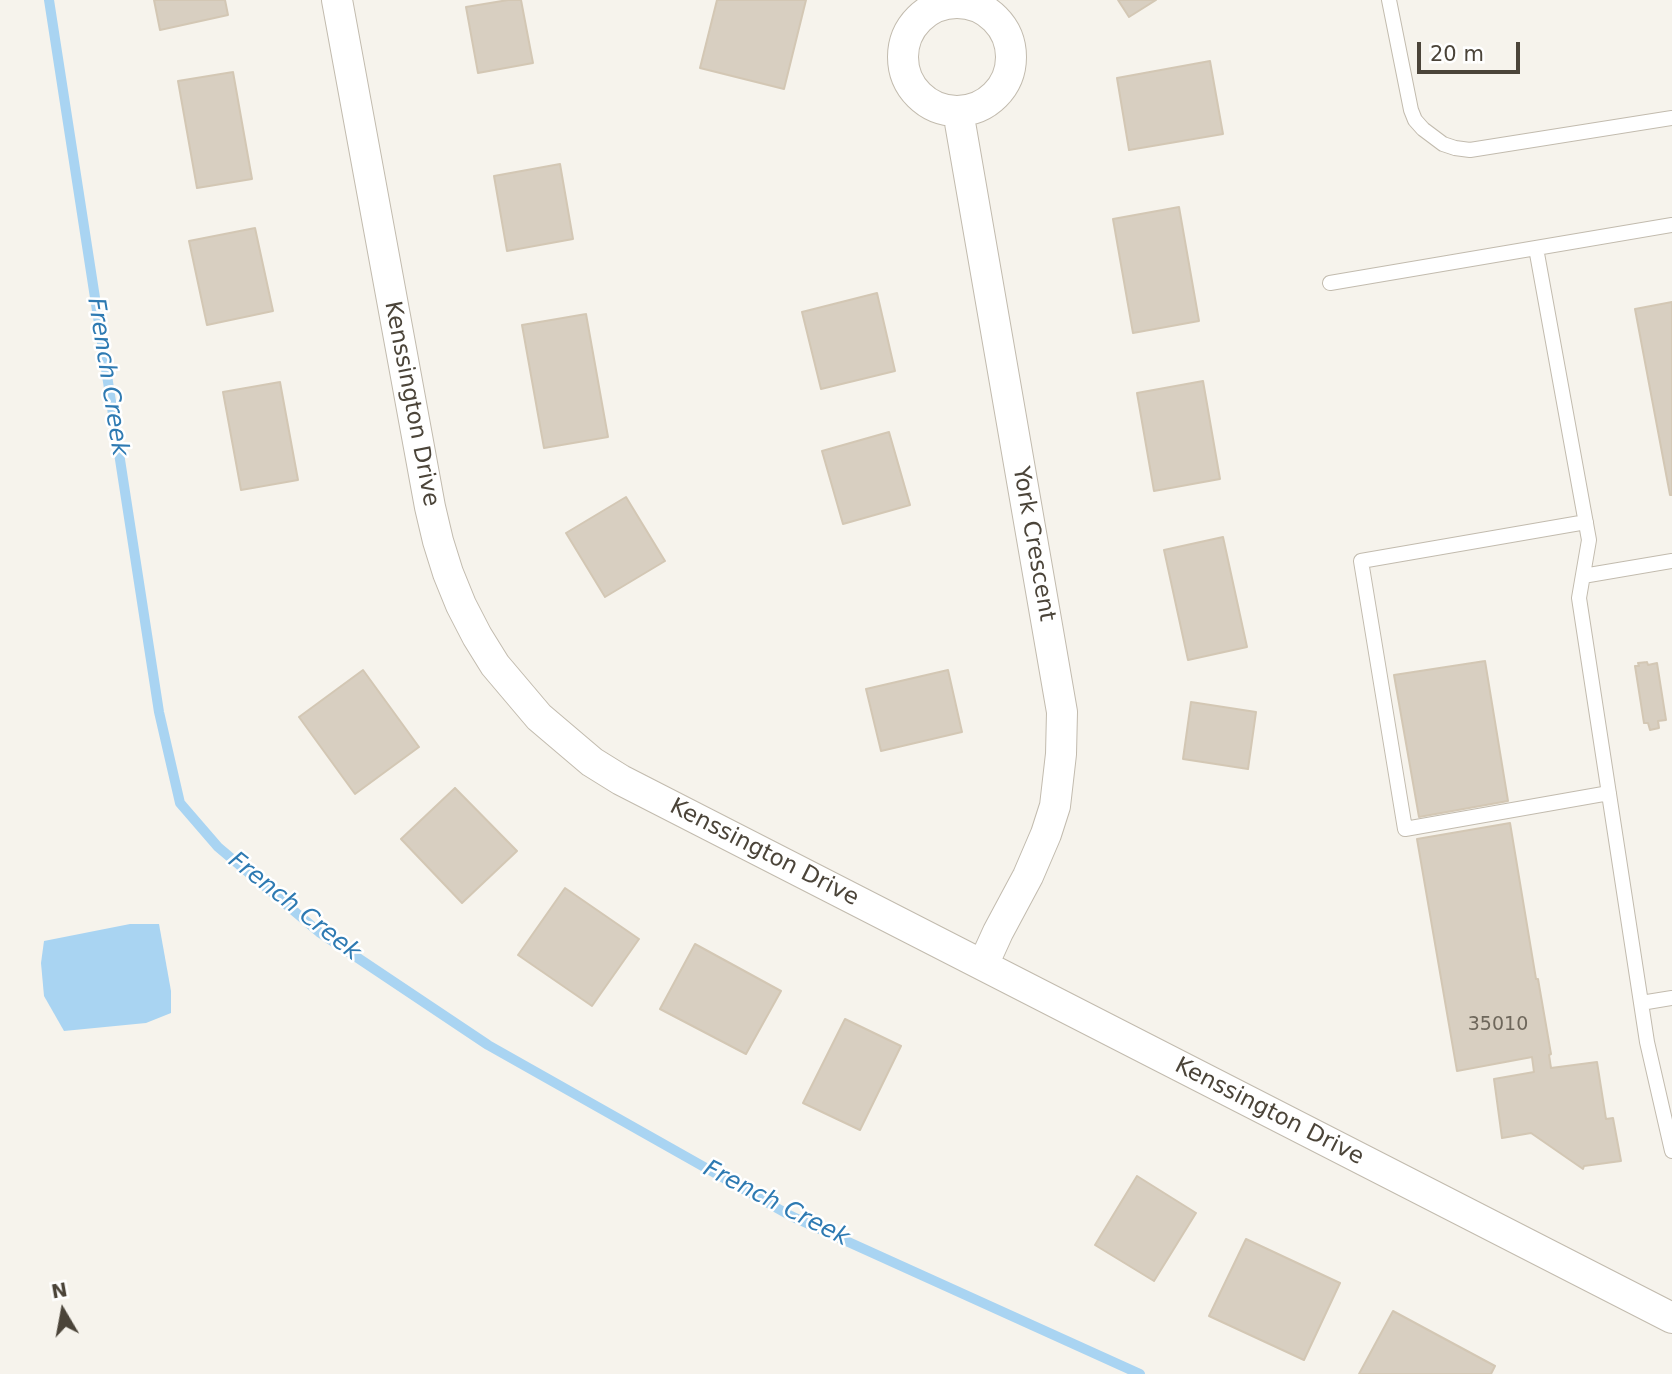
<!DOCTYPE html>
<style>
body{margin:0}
#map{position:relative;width:1672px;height:1374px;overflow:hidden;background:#f6f3ec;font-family:"DejaVu Sans",sans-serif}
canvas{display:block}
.north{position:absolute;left:28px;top:1276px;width:70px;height:70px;-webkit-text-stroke:5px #fff;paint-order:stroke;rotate:350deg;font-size:19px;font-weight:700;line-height:28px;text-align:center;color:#4b4439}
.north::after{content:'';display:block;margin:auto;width:24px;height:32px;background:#4b4439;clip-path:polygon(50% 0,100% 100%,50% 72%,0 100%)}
.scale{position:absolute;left:1417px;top:42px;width:103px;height:32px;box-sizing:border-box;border:4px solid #4b4439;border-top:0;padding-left:9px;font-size:21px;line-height:24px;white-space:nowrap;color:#4b4439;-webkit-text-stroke:5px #fff;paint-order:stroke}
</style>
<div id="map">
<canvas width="1672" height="1374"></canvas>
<div class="north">N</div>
<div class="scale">20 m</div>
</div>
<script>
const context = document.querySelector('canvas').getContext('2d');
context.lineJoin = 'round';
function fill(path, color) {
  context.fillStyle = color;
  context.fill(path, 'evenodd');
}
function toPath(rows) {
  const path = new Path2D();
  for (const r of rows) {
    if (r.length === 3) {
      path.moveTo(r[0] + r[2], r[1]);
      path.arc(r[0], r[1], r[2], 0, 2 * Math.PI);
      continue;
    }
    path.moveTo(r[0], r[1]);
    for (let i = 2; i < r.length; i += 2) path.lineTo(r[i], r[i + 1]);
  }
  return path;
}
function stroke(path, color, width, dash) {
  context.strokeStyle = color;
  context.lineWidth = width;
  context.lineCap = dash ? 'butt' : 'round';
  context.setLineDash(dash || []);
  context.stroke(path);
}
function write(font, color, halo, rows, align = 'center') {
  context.font = font + ' "DejaVu Sans",sans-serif';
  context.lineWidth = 5;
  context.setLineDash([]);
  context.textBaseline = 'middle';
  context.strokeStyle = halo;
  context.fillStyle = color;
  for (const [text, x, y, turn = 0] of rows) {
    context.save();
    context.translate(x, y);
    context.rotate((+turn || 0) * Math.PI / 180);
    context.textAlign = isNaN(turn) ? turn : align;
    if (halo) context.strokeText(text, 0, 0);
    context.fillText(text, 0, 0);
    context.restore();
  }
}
fill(toPath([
 [130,924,159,924,171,991,171,1013,146,1023,64,1031,44,996,41,963,44,941]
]), '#a9d4f2');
stroke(toPath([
 [49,0,159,712,180,803,218,847,319,932,488,1045,791,1216,1140,1374]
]), '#a9d4f2', 10);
const building = toPath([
 [154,0,225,0,228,15,160,30,154,0],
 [508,0,521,0,533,63,478,73,466,7,508,0],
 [717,0,806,0,784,89,700,68,717,0],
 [1118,0,1156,0,1129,17,1118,0],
 [1210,61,1223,134,1129,150,1117,78,1210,61],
 [233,72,252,179,197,188,178,81,233,72],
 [560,164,573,239,507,251,494,176,560,164],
 [1179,207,1199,321,1133,333,1113,219,1179,207],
 [255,228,273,311,207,325,189,241,255,228],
 [877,293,895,371,821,389,802,312,877,293],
 [1672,302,1672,495,1670,495,1635,309,1672,302],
 [586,314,608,437,544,448,522,325,586,314],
 [1203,381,1220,479,1154,491,1137,393,1203,381],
 [280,382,298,480,241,490,223,392,280,382],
 [889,432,910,505,843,524,822,451,889,432],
 [626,497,665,561,605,597,566,533,626,497],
 [1223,537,1247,647,1188,660,1164,550,1223,537],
 [1485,661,1508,801,1419,817,1394,675,1485,661],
 [1647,662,1648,665,1657,663,1666,720,1658,721,1659,728,1650,730,1648,723,1644,723,1635,666,1639,666,1638,663,1647,662],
 [363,670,419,747,355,794,299,717,363,670],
 [948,670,962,732,881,751,866,689,948,670],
 [1191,702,1256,712,1248,769,1183,759,1191,702],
 [455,788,517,851,462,903,401,839,455,788],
 [1510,823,1536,979,1538,979,1551,1054,1549,1055,1551,1068,1597,1062,1606,1119,1613,1118,1621,1161,1584,1166,1583,1169,1531,1133,1502,1138,1494,1079,1534,1072,1532,1057,1457,1071,1417,839,1510,823],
 [565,888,639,939,592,1006,518,955,565,888],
 [695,944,781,991,746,1054,660,1009,695,944],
 [845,1019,901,1046,860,1130,803,1103,845,1019],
 [1137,1176,1196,1213,1154,1281,1095,1245,1137,1176],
 [1246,1239,1340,1283,1304,1360,1209,1316,1246,1239],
 [1393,1311,1495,1366,1491,1374,1359,1374,1393,1311]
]);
fill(building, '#d8cfc1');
stroke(building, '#d3c7b4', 2);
const lane = toPath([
 [1389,0,1411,110,1415,120,1423,129,1443,144,1455,148,1470,150,1672,118],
 [1672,225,1536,248,1589,540,1579,598,1647,1042,1672,1151],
 [1330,283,1536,248],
 [1586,522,1361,561,1405,829,1609,793],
 [1583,576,1672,561],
 [1641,1003,1672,998]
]);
const street = toPath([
 [337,0,430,507,438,541,448,573,461,605,477,636,495,665,539,717,592,762,621,780,1672,1318],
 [957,57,54],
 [958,111,1062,712,1061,754,1055,806,1046,834,1028,876,998,932,983,965]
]);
stroke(lane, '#c2bbae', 16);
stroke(street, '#c2bbae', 32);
stroke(lane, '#fff', 14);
stroke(street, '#fff', 30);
write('19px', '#6e675b', null, [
 ["35010",1498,1025]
]);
write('23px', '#4b4439', '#fff', [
 ["Kenssington Drive",411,404,79],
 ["York Crescent",1033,544,80],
 ["Kenssington Drive",764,853,27],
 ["Kenssington Drive",1269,1112,27]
]);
write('italic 24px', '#2e7ab2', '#fff', [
 ["French Creek",107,377,81],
 ["French Creek",294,907,38],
 ["French Creek",776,1204,27]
]);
</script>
